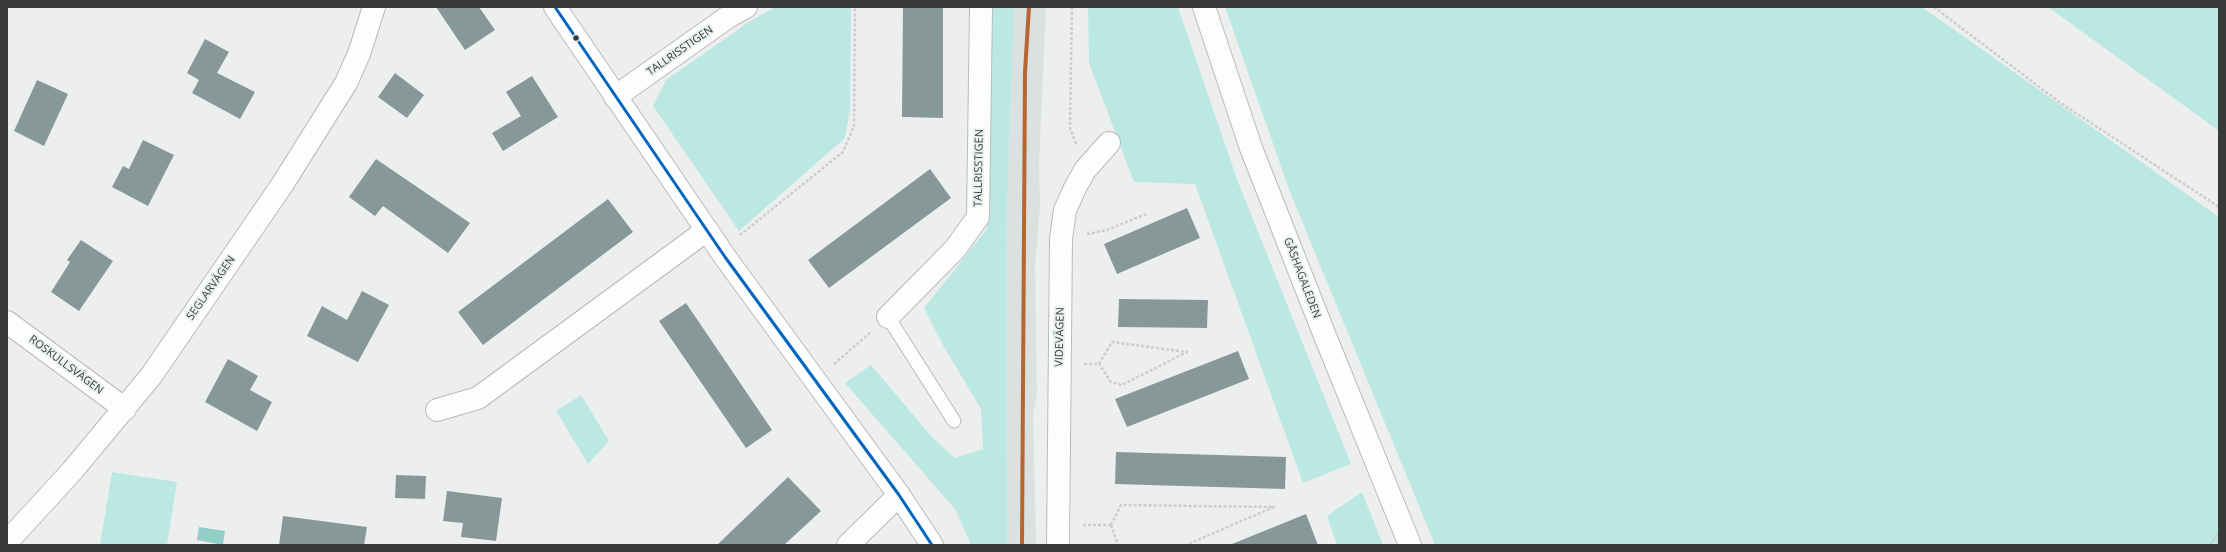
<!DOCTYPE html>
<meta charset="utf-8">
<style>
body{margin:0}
#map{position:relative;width:2226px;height:552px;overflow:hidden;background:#edefef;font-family:"Open Sans",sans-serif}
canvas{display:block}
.frame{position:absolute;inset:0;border:8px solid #393b3b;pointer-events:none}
</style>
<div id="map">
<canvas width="2226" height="552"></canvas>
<div class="frame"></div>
</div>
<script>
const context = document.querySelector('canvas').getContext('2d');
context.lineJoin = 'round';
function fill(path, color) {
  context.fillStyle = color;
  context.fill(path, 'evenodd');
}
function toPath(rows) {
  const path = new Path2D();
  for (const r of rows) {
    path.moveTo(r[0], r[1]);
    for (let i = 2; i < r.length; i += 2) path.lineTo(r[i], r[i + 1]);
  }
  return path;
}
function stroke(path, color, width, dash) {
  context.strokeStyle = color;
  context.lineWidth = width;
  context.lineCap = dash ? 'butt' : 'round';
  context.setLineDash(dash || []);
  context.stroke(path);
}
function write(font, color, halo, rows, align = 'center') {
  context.font = font + ' "Open Sans",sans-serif';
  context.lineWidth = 4;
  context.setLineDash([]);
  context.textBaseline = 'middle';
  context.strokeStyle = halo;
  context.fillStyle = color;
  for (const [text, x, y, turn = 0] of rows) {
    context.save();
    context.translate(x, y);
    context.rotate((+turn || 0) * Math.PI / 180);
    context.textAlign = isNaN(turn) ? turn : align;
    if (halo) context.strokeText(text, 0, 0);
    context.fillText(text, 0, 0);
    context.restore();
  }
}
fill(toPath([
 [1013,7,1046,7,1039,164,1040,208,1035,267,1037,394,1033,414,1036,545,1007,545,1006,240,1013,41]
]), '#dae1e0');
fill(toPath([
 [775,7,851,7,850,111,845,138,739,231,653,106,666,80,749,22],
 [991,7,1013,7,1013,41,1006,240,1007,545,971,545,955,509,845,383,871,365,932,437,955,458,983,449,981,409,944,347,924,308,987,229],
 [1088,7,1178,7,1238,182,1351,464,1303,483,1195,184,1134,182,1089,63],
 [1225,7,1922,7,2219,217,2219,545,1435,545,1290,192],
 [2048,7,2219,7,2219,131],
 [581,395,609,441,588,464,556,411],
 [112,472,177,482,167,545,100,545],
 [1362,492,1383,545,1337,545,1327,516]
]), '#bce8e3');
fill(toPath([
 [199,527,225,531,223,545,197,540]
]), '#93cdc8');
fill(toPath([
 [436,7,479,7,495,30,465,50],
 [903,7,943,7,943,118,902,117],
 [205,39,229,52,217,73,255,92,240,119,192,93,199,80,187,73],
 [395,73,424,95,407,118,378,97],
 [532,76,558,117,503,151,492,133,521,116,506,92],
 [37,80,68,94,44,146,14,131],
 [143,140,174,155,148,206,112,187,123,166,129,169],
 [376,159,470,223,448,253,383,206,375,216,349,197],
 [930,169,951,198,829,288,808,260],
 [608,199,633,232,483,345,458,312],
 [1187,208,1200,238,1117,274,1104,244],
 [81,240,113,261,79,311,51,292,70,262,67,260],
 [362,291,389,305,358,362,307,336,322,306,347,320],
 [1119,299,1208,300,1207,328,1118,327],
 [686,303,772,430,746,448,659,321],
 [1238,351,1249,379,1127,427,1115,399],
 [228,359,258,376,250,390,272,402,257,431,205,402],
 [1116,452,1286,457,1285,489,1115,484],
 [396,475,426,476,425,499,395,498],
 [788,477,821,511,784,545,717,545],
 [447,491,502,498,496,541,461,537,463,523,443,521],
 [1306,514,1318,545,1233,545,1232,544],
 [283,516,367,527,364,545,279,545]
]), '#869998');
const lane = toPath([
 [888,317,954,421]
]);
const street = toPath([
 [615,97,728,17,746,7],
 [888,317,955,249,978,217,981,7],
 [7,322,125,409],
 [437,410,478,398,707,230],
 [7,542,72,471,151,376,282,185,346,83,359,54,374,7],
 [848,545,899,495],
 [1058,545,1061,239,1065,210,1075,188,1085,170,1109,143]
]);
const secondary = toPath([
 [555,7,725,257,899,495,932,545],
 [1204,7,1251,148,1325,336,1410,545]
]);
stroke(lane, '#b9bbbb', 15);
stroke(street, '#b9bbbb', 24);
stroke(secondary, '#b9bbbb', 24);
stroke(toPath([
 [1072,7,1070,128,1076,144],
 [1934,7,2059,102,2219,207],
 [1087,234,1107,230,1146,214],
 [740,235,843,152,854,126,855,7],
 [834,364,871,332],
 [1084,364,1099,364,1112,342,1187,352,1122,385,1111,382,1099,364],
 [1083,525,1111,525],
 [1111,525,1121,505,1274,507,1186,545],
 [1111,525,1118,545],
 [2210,545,2219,532]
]), '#cccdcd', 2.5, [3, 2]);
stroke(lane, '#fcfdfd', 13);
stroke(street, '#fcfdfd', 22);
stroke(secondary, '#fcfdfd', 22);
stroke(toPath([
 [555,7,725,257,899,495,932,545]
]), '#0065bd', 3);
stroke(toPath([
 [1022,545,1025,72,1029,7]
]), '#b56631', 4);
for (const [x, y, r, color] of [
 [576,38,3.5,"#393b3b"]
]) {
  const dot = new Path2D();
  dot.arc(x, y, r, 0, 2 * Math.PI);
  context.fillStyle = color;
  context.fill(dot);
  stroke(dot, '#ecf0f0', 1.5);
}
write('11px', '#393b3b', '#ecf0f0', [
 ["TALLRISSTIGEN",680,51,-35],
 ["TALLRISSTIGEN",979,168,-89],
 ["GÅSHAGALEDEN",1302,278,69],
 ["SEGLARVÄGEN",211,288,-55],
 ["VIDEVÄGEN",1060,337,-89],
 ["ROSKULLSVÄGEN",66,365,37]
]);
</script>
